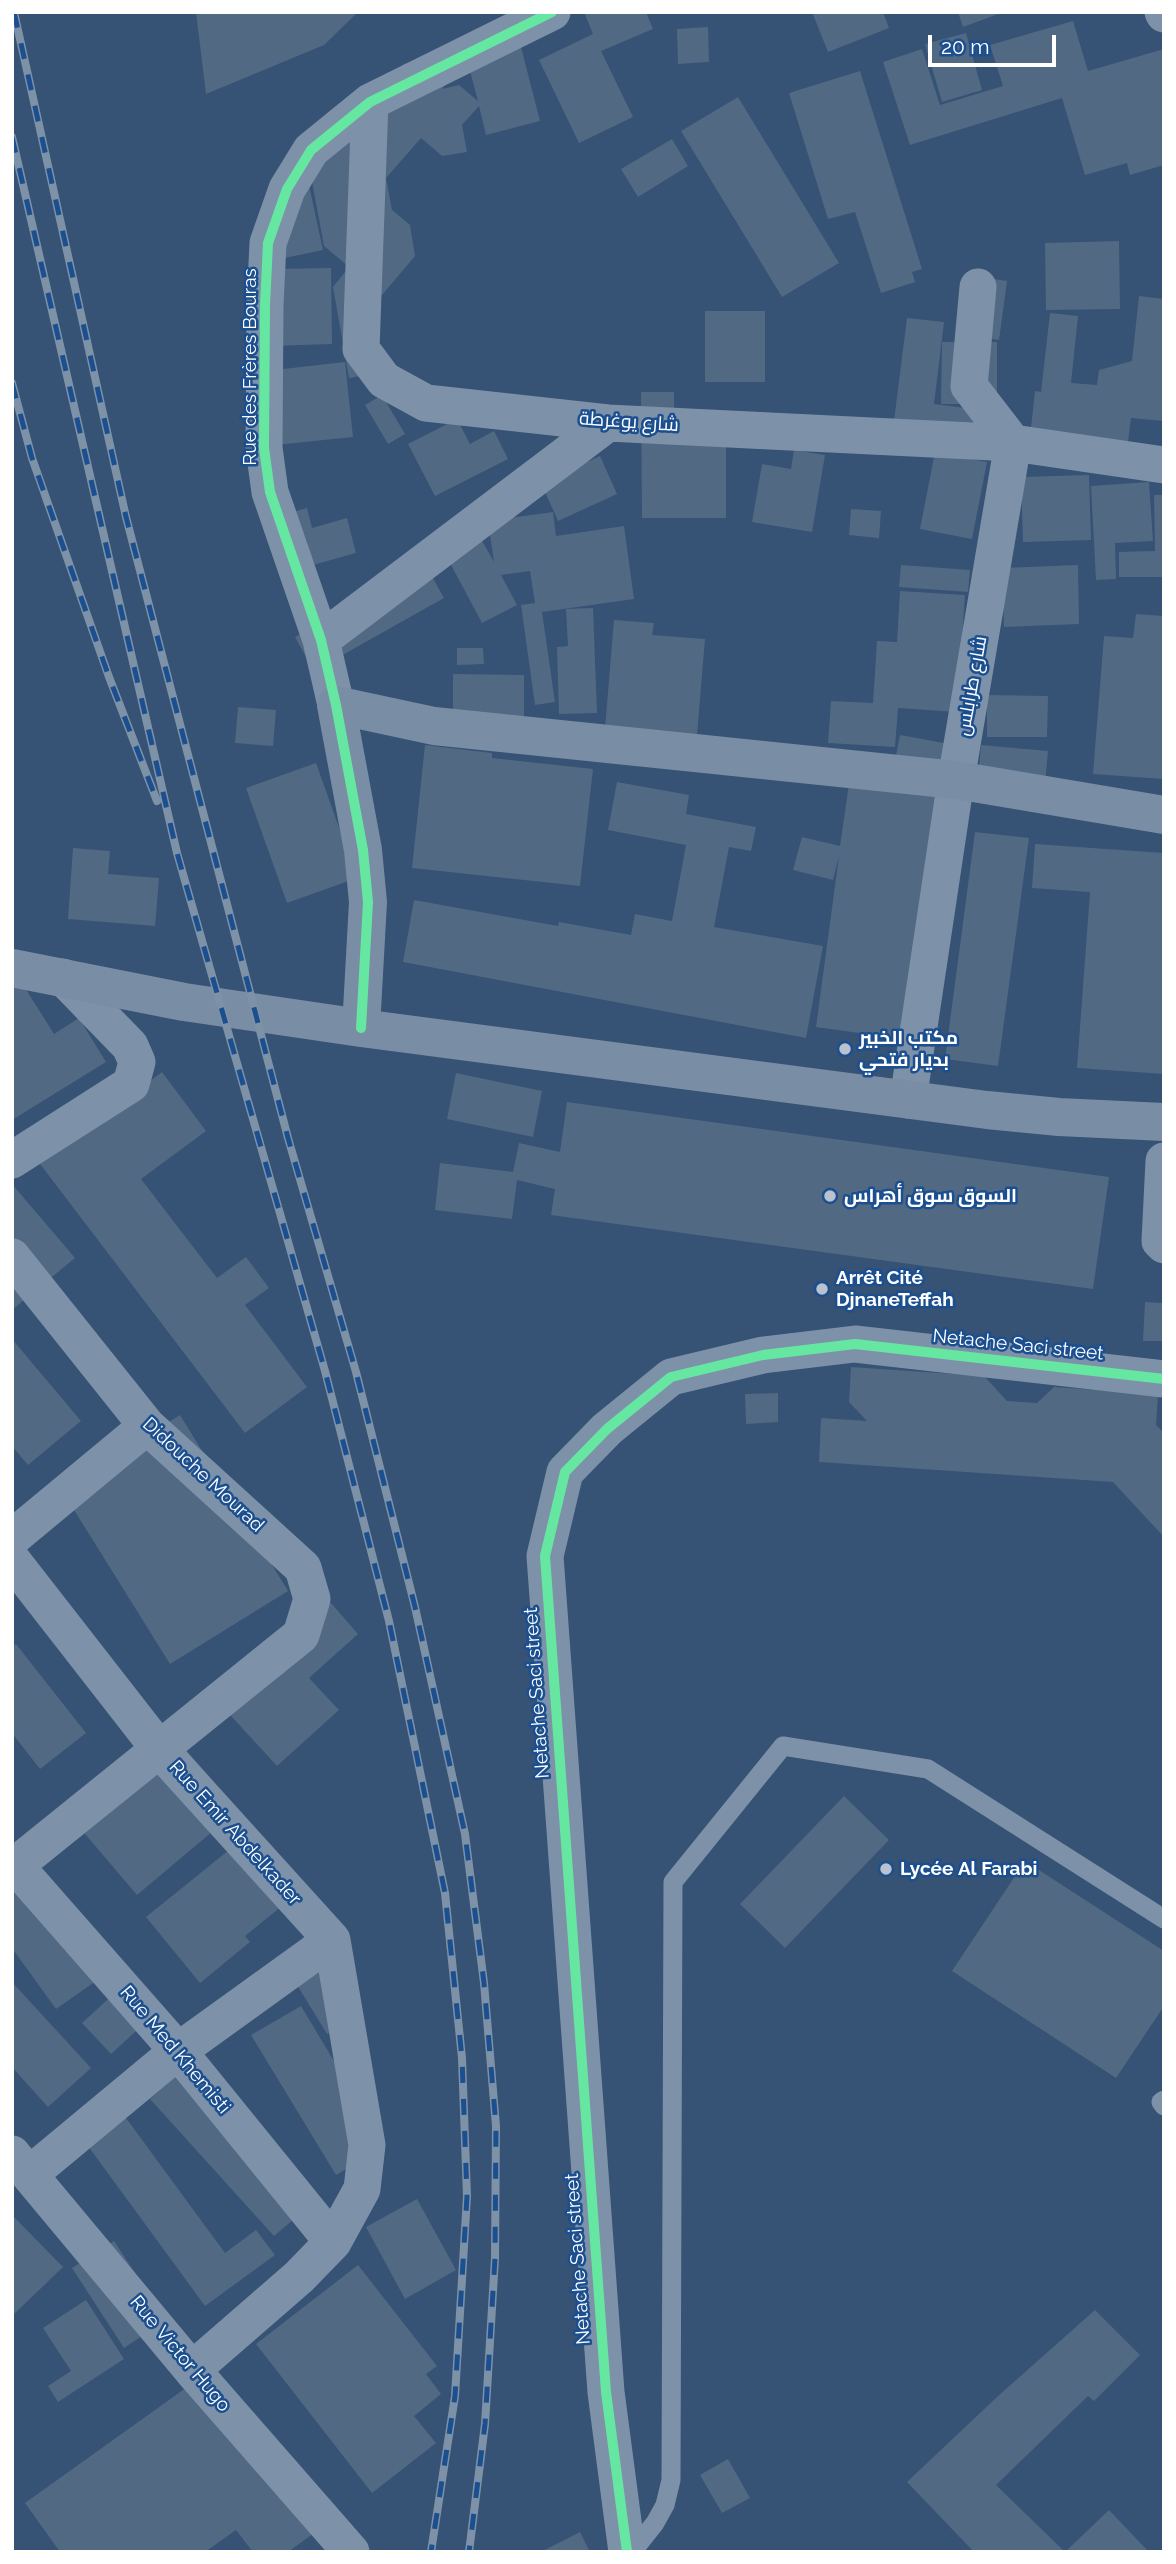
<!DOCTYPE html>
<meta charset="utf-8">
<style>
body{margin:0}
#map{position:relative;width:1176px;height:2564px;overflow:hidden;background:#365274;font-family:Raleway,sans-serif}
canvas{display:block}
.frame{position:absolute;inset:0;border:14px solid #fff;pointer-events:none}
.scale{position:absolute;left:928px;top:35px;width:128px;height:32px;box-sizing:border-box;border:4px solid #fff;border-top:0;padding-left:9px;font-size:21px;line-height:24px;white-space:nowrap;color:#fff;-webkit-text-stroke:5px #1b4f8f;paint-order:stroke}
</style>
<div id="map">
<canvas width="1176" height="2564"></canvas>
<div class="frame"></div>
<div class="scale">20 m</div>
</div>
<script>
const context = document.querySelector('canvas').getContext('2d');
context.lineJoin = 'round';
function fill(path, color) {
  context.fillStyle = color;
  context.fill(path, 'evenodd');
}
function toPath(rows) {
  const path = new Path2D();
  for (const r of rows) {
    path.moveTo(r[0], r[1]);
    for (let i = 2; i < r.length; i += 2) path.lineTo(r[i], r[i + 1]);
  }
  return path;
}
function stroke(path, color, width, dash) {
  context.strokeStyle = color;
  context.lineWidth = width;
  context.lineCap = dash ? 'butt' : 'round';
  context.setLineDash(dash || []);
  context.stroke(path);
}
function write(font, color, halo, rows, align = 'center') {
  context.font = font + ' Raleway,Cairo,sans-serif';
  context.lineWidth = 5;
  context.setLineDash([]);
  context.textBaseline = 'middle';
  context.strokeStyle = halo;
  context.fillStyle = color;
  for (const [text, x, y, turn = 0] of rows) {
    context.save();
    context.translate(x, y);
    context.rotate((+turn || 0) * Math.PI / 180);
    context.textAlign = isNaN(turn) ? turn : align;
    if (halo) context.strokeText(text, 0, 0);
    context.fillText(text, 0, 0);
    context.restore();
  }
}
fill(toPath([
 [196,12,358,12,324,45,206,94],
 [584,12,646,12,653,29,601,51,633,117,579,143,539,60,593,34],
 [812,12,883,12,889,28,828,52],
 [958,12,1001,12,1001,13,963,27],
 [1073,21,1088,71,1164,49,1164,165,1130,175,1127,163,1085,175,1062,98,910,145,883,62,922,49,940,105,1003,86,990,45],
 [708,27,709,62,678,64,677,29],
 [966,33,982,90,942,102,925,44],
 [521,47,540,121,486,135,479,106,462,125,467,152,442,156,421,138,386,178,392,210,410,225,415,256,382,295,373,296,374,374,349,378,333,287,349,267,324,246,312,182,318,151,313,124,355,117,407,88,403,64,444,57,458,70,442,89,459,85,478,101,467,60],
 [860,71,922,269,912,272,915,282,881,293,855,212,828,219,789,93],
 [738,97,839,263,782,297,681,131],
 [672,139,688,166,638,197,621,169],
 [309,185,323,250,261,263],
 [1119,241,1120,309,1046,310,1045,243],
 [331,268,332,344,271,346,270,269],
 [969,275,1007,281,999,340,960,334],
 [1139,296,1164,299,1164,421,1131,418,1128,442,1030,437,1035,391,1041,392,1050,313,1078,316,1071,383,1097,385,1099,370,1132,361],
 [705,311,765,311,765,382,705,382],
 [907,318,944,322,934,404,990,411,988,433,894,421],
 [942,342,997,342,997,404,941,404],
 [345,362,353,437,256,447,274,370],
 [641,392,674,392,674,414,726,413,726,518,642,518],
 [382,395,405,434,388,444,365,405],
 [457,419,470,444,494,431,508,459,435,496,408,444],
 [794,450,825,455,812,532,752,522,762,464,791,469],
 [935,452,987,462,972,539,920,529],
 [600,456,617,494,558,521,541,483],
 [1089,475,1091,540,1023,542,1021,477],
 [1149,482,1153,541,1115,543,1116,579,1096,580,1091,486],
 [1154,495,1164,495,1164,577,1119,577,1119,552,1155,551],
 [307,508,312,528,347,518,356,553,295,570,279,516],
 [851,509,881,511,879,538,849,535],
 [553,512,556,536,624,526,634,599,542,612,555,702,535,705,521,605,535,603,530,571,501,575,517,605,482,623,442,548,476,530,494,562,488,521],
 [425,564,444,598,314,671,295,637],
 [901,565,970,570,968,592,899,587],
 [1078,565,1079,624,1004,627,1002,568],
 [900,591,965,595,957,712,898,708,895,747,828,743,831,701,873,703,877,641,897,642],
 [593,608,597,713,559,714,557,647,568,646,566,609],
 [1136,614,1164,616,1164,779,1093,774,1104,636,1133,638],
 [614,620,654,623,652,635,705,639,697,735,605,728],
 [457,648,483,648,484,664,457,665],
 [453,674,524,675,524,716,453,716],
 [987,695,1048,696,1047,737,987,737],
 [238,707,276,710,273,746,235,743],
 [900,735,949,744,944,767,896,756],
 [425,745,492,753,492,758,593,769,580,886,412,868],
 [981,745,1048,751,1045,784,978,778],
 [316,763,357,878,287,903,246,788],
 [617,782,689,795,686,814,756,827,751,851,729,847,714,927,823,946,806,1038,403,962,414,900,558,926,559,922,631,935,635,914,672,921,686,845,608,830],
 [849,784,943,796,910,1040,816,1027,839,856,833,880,793,870,802,837,840,846],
 [975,832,1029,838,998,1066,945,1059],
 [1035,844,1164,853,1164,1074,1077,1068,1090,892,1032,888],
 [73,848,110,851,108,874,159,878,155,926,68,919],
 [15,972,54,1034,79,1018,106,1062,12,1120,12,974],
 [162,1072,206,1131,141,1179,217,1278,246,1257,269,1288,245,1305,307,1387,245,1433,40,1164],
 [456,1073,542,1091,533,1137,447,1119],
 [567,1102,1109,1177,1093,1289,551,1215,555,1189,517,1180,512,1219,435,1210,440,1163,513,1172,519,1143,560,1152],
 [12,1184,75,1258,12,1310],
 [1145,1302,1164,1303,1164,1341,1143,1341],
 [12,1339,81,1421,28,1465,12,1446],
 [851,1367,984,1376,1007,1401,1037,1403,1054,1387,1158,1394,1156,1425,1164,1433,1164,1537,1113,1482,819,1462,821,1418,867,1421,849,1402],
 [778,1393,778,1422,746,1424,745,1394],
 [180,1415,288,1591,170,1664,61,1489],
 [331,1603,358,1634,309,1678,339,1710,277,1766,220,1704],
 [16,1644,86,1733,40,1769,12,1733,12,1647],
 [174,1736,238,1810,137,1895,74,1821],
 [844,1796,889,1840,785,1948,740,1904],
 [250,1833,298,1893,245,1936,250,1942,200,1983,146,1917],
 [1025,1861,1164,1951,1164,2006,1116,2078,952,1971],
 [12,1885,106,1974,56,2009,12,1948],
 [325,1962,358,2015,327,2034,294,1980],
 [12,1982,91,2068,48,2107,12,2067],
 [118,1990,146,2022,111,2054,82,2023],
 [301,2006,385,2146,336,2175,251,2035],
 [190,2064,314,2202,274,2236,150,2099],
 [126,2118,225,2253,256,2230,275,2255,205,2306,88,2146],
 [417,2199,456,2270,405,2299,366,2227],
 [12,2215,63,2267,12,2316],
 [114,2241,166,2320,124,2348,72,2268],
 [358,2265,437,2366,426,2374,441,2394,414,2416,436,2443,372,2493,256,2344],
 [86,2300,124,2359,58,2402,48,2386,71,2371,43,2328],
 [1095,2310,1140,2355,1094,2401,1088,2396,996,2485,1065,2552,1109,2510,1149,2552,974,2552,907,2482,997,2397],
 [215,2367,328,2523,288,2552,253,2552,236,2530,205,2552,60,2552,25,2503],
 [728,2459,750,2498,722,2513,700,2475],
 [580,2532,590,2552,541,2552]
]), '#526984');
stroke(toPath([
 [1164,2100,1161,2102,1164,2106],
 [632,2552,655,2523,665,2505,671,2480,673,1882,783,1746,928,1769,1164,1919]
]), '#7d92a8', 19);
stroke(toPath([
 [1163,12,1164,14],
 [370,102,361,349,384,380,426,403,608,423,1013,443,1164,465],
 [321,640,608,423],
 [336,705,321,640,270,492,264,448,265,305,268,243,287,189,311,150,370,102,552,12],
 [908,1100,956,780,1013,443,969,386,978,287],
 [12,1160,131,1084,137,1062,130,1046,63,977],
 [1164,1161,1160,1241,1164,1245],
 [12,1257,147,1426,303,1568,312,1599,301,1635,12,1868],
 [12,1538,147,1426],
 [12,1560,160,1750,332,1940,367,2145,362,2189,333,2242,299,2277,192,2370],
 [12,1862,178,2051,333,2242],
 [12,2154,192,2370,351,2552],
 [30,2174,178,2051,332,1940],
 [627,2552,606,2392,545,1556,565,1472,607,1429,671,1377,763,1355,855,1344,1164,1379]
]), '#7d92a8', 37);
stroke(toPath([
 [12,968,184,1002,361,1028,987,1110,1059,1117,1164,1122],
 [361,1028,368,902,363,850,336,705,434,726,956,780,1164,815]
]), '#798da4', 38);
const rail = toPath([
 [14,12,126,517,288,1138,356,1372,415,1607,465,1834,484,1983,496,2126,495,2258,485,2424,469,2552],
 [12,137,177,853,325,1371,389,1621,445,1893,462,2058,467,2196,455,2396,431,2552],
 [12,383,32,458,109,677,157,801]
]);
stroke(rail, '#7e92a7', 8);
stroke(rail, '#1b4f8f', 5, [16]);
stroke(toPath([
 [361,1028,368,902,363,850,336,705,321,640,270,492,264,448,265,305,268,243,287,189,311,150,370,102,552,12],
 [627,2552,606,2392,545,1556,565,1472,607,1429,671,1377,763,1355,855,1344,1164,1379]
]), '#66e7a1', 10);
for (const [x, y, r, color] of [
 [845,1049,7,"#b9c2ce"],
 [830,1196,7,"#b9c2ce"],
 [822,1289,7,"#b9c2ce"],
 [886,1869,7,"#b9c2ce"]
]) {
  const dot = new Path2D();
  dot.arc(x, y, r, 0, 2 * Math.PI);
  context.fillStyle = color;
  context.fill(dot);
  stroke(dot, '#1b4f8f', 2.5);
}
write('19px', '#fff', '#1b4f8f', [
 ["Rue des Frères Bouras",250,367,-90],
 ["شارع يوغرطة",629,422,4],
 ["شارع طرابلس",972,686,-80],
 ["Netache Saci street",1018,1345,6],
 ["Didouche Mourad",203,1475,43],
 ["Netache Saci street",537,1693,-94],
 ["Rue Emir Abdelkader",235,1833,48],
 ["Rue Med Khemisti",175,2050,50],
 ["Netache Saci street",578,2259,-94],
 ["Rue Victor Hugo",180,2354,50]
]);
write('bold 19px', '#fff', '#1b4f8f', [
 ["مكتب الخبير",859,1038],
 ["بديار فتحي",859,1060],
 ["السوق سوق أهراس",844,1196],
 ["Arrêt Cité",836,1278],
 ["DjnaneTeffah",836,1300],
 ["Lycée Al Farabi",900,1869]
], 'left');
</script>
